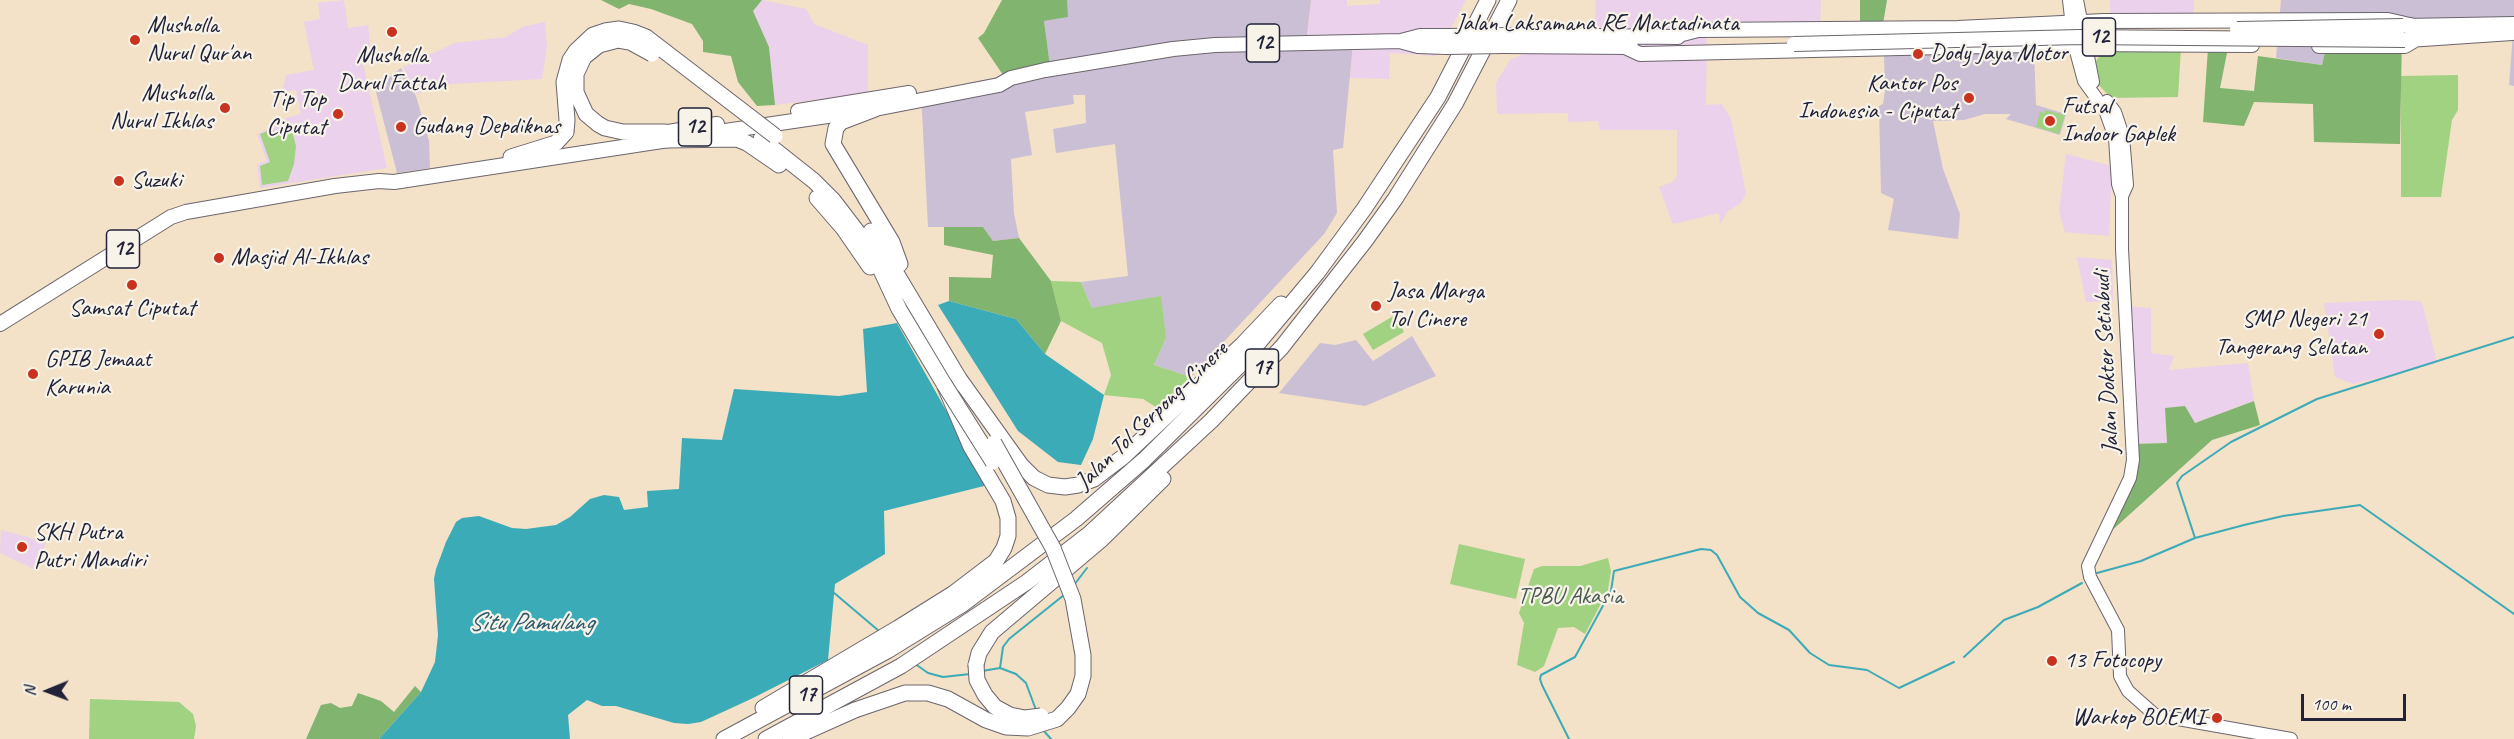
<!DOCTYPE html>
<meta charset="utf-8">
<style>
body{margin:0}
#map{position:relative;width:2514px;height:739px;overflow:hidden;background:#f3e1c8;font-family:Caveat,sans-serif}
canvas{display:block}
.north{position:absolute;left:18px;top:661px;width:60px;height:60px;-webkit-text-stroke:4px #f7f3e8;paint-order:stroke;rotate:269deg;font-size:16px;font-weight:700;line-height:24px;text-align:center;color:#22223b}
.north::after{content:'';display:block;margin:auto;width:21px;height:27px;background:#22223b;clip-path:polygon(50% 0,100% 100%,50% 72%,0 100%)}
.scale{position:absolute;left:2301px;top:694px;width:105px;height:27px;box-sizing:border-box;border:3px solid #22223b;border-top:0;padding-left:8px;font-size:18px;line-height:21px;white-space:nowrap;color:#22223b;-webkit-text-stroke:4px #f7f3e8;paint-order:stroke}
</style>
<div id="map">
<canvas width="2514" height="739"></canvas>
<div class="north">N</div>
<div class="scale">100 m</div>
</div>
<script>
const context = document.querySelector('canvas').getContext('2d');
context.lineJoin = 'round';
function fill(path, color) {
  context.fillStyle = color;
  context.fill(path, 'evenodd');
}
function toPath(rows) {
  const path = new Path2D();
  for (const r of rows) {
    path.moveTo(r[0], r[1]);
    for (let i = 2; i < r.length; i += 2) path.lineTo(r[i], r[i + 1]);
  }
  return path;
}
function stroke(path, color, width, dash) {
  context.strokeStyle = color;
  context.lineWidth = width;
  context.lineCap = dash ? 'butt' : 'round';
  context.setLineDash(dash || []);
  context.stroke(path);
}
function write(font, color, halo, rows, align = 'center') {
  context.font = font + ' Caveat,sans-serif';
  context.lineWidth = 4.5;
  context.setLineDash([]);
  context.textBaseline = 'middle';
  context.strokeStyle = halo;
  context.fillStyle = color;
  for (const [text, x, y, turn = 0] of rows) {
    context.save();
    context.translate(x, y);
    context.rotate((+turn || 0) * Math.PI / 180);
    context.textAlign = isNaN(turn) ? turn : align;
    if (halo) context.strokeText(text, 0, 0);
    context.fillText(text, 0, 0);
    context.restore();
  }
}
fill(toPath([
 [344,0,348,28,368,25,371,52,361,55,387,168,260,188,257,164,267,161,257,134,273,127,272,122,301,114,296,90,282,92,286,75,314,70,304,22,320,19,318,3],
 [762,0,806,9,814,24,868,45,868,93,775,105,769,47,753,11],
 [1311,0,1347,0,1347,6,1380,4,1380,0,1466,0,1436,56,1390,53,1389,79,1350,78,1353,44,1306,43],
 [1596,0,1821,0,1820,32,1707,27,1706,105,1722,104,1731,119,1746,193,1741,203,1728,211,1720,224,1719,213,1673,224,1659,187,1673,182,1677,175,1677,130,1600,130,1598,121,1568,122,1568,113,1497,114,1496,83,1510,60,1550,42,1594,42],
 [2110,0,2194,0,2194,15,2110,16],
 [545,22,547,47,542,79,435,85,417,95,403,67,455,43,506,37,522,27],
 [2066,154,2112,166,2109,236,2065,232,2059,211],
 [2077,257,2112,260,2113,301,2086,302],
 [2396,300,2420,301,2423,306,2437,363,2353,384,2335,377,2324,303],
 [2123,306,2151,308,2151,353,2174,356,2169,370,2248,363,2254,401,2194,423,2165,408,2167,443,2132,444],
 [1,530,46,542,38,571,0,553]
]), '#ebd1eb');
fill(toPath([
 [1067,0,1311,0,1306,43,1353,44,1343,148,1333,150,1337,213,1324,234,1191,377,1154,365,1166,338,1092,308,1081,282,1128,276,1115,144,1056,153,1053,129,1086,123,1085,95,1073,95,1074,104,1025,112,1032,155,1011,159,1014,213,1019,238,993,241,983,227,928,227,921,93,1050,66,1044,21,1067,17],
 [2281,0,2514,0,2514,86,2509,85,2513,33,2330,36,2322,65,2276,58],
 [2034,50,2036,105,2066,114,2060,135,2006,119,2011,114,1985,114,1964,120,1933,121,1943,169,1960,214,1958,239,1888,230,1894,199,1881,193,1879,106,1883,104,1885,91,1884,54],
 [401,68,416,96,429,141,430,168,397,173,375,88],
 [1412,336,1436,376,1365,406,1279,393,1320,343,1335,345,1356,340,1373,361]
]), '#cbbfd5');
fill(toPath([
 [2105,48,2181,48,2178,97,2111,98,2096,82,2094,64],
 [2458,75,2458,110,2452,120,2441,197,2401,197,2401,76],
 [2045,110,2065,115,2059,134,2036,127,2040,112,2044,113],
 [273,129,276,136,292,131,296,146,294,164,288,181,262,185,260,166,270,162,260,134],
 [1051,281,1081,282,1092,308,1161,296,1166,338,1154,365,1191,377,1159,409,1143,399,1104,395,1111,375,1102,343,1061,321],
 [1395,315,1404,332,1373,350,1363,334],
 [1459,544,1525,559,1516,599,1450,584],
 [1608,558,1611,571,1608,590,1585,634,1574,627,1558,628,1544,666,1535,672,1517,665,1524,623,1519,613,1534,569,1542,566,1580,566],
 [90,699,179,702,193,714,196,726,194,739,89,739]
]), '#a0d281');
fill(toPath([
 [588,0,762,0,753,11,769,47,775,105,757,106,738,82,731,56,703,52,703,41,692,24,651,9,629,4,619,9,601,0],
 [1002,0,1067,0,1068,17,1044,21,1050,66,1003,75,978,38,984,33],
 [1860,0,1887,0,1883,24,1860,25],
 [2402,34,2400,144,2314,142,2313,104,2254,102,2244,126,2203,122,2208,48,2228,48,2220,88,2254,91,2258,56,2322,65,2329,36],
 [944,227,983,227,993,241,1019,238,1051,281,1061,321,1045,354,1016,319,949,301,949,277,991,278,993,255,944,245],
 [2254,401,2260,425,2212,440,2098,543,2133,474,2132,444,2167,443,2165,408,2185,406,2195,423],
 [415,686,421,692,379,739,304,739,306,739,321,705,331,703,340,708,352,706,358,693,381,701,394,712]
]), '#80b46f');
fill(toPath([
 [949,301,1016,319,1045,354,1104,395,1093,439,1081,465,1058,462,1018,431,938,305],
 [897,323,988,485,884,511,885,554,835,584,828,660,751,699,701,722,688,724,674,723,616,706,602,706,587,700,568,715,570,739,379,739,421,692,435,662,438,635,434,579,436,569,446,542,456,522,462,518,479,516,512,528,526,529,556,525,570,517,590,499,604,495,619,497,624,510,648,507,647,491,679,489,682,438,722,440,734,389,839,396,867,392,863,329]
]), '#3cabb8');
stroke(toPath([
 [2195,538,2177,483,2182,476,2231,442,2317,399,2514,337],
 [2097,573,2141,561,2195,538,2244,525,2283,516,2360,505,2514,614],
 [1074,585,1087,568],
 [833,592,879,631],
 [1964,657,2004,620,2038,607,2082,583],
 [914,663,928,673,943,677,970,674],
 [1000,668,1003,647,1009,639,1064,595],
 [982,671,1000,668,1016,674,1026,683,1036,710],
 [1043,730,1051,739],
 [1569,739,1542,685,1540,679,1541,675,1575,657,1611,591,1614,571,1701,549,1711,550,1717,555,1740,597,1758,613,1789,630,1810,653,1829,665,1867,670,1899,688,1954,662]
]), '#3cabb8', 2);
const secondary = toPath([
 [2069,0,2074,44,2084,81,2105,110,2115,138,2118,184,2122,196,2122,249,2133,460,2130,478,2088,566,2090,577,2118,630,2120,676,2128,691,2155,715,2291,739],
 [2077,0,2093,82],
 [2107,101,2115,112,2123,136,2127,185,2122,196]
]);
const trunk = toPath([
 [2405,26,2514,24],
 [1509,35,1678,37],
 [1671,37,1698,30,1958,28,2104,21,2388,20,2414,26],
 [2408,40,2512,33],
 [1403,42,1418,46,1446,47],
 [1504,46,1631,47],
 [1623,46,1640,54,2074,44,2252,45],
 [2319,46,2405,46,2415,40],
 [798,111,909,93],
 [662,133,717,124],
 [705,134,875,109,999,85,1011,78,1045,70,1173,49,1215,45,1401,41,1420,36,1448,36],
 [0,324,171,217,186,212,335,186,379,181,394,182,675,139]
]);
const motorway = toPath([
 [875,109,841,122,836,128,833,144,892,242,900,264],
 [598,124,605,128,623,132,665,132],
 [761,139,814,181,833,200,872,251,899,309,944,384,971,447,1003,501,1008,518,1008,536,1004,548,996,561,954,593,898,628,763,708],
 [666,140,737,139,747,143,779,165],
 [511,157,556,143,566,132],
 [817,198,843,228,870,267],
 [871,231,963,385],
 [958,377,1021,465,1034,478,1048,485,1065,487,1078,485,1094,479,1123,457,1242,345,1281,304],
 [976,665,979,653,992,632,1102,539,1163,479],
 [724,739,887,651,963,604,1076,519,1144,460,1239,366,1317,273,1364,209,1438,97,1488,0],
 [766,739,901,666,1027,582,1089,534,1211,421,1282,347,1365,241,1395,199,1455,104,1509,0],
 [790,739,855,710]
]);
stroke(secondary, '#6b656c', 14);
stroke(trunk, '#6b656c', 16);
stroke(motorway, '#6b656c', 17);
stroke(secondary, '#fff', 12);
stroke(trunk, '#fff', 14);
stroke(motorway, '#fff', 15);
const trunkBridge = toPath([
 [2237,29,2403,26],
 [1448,36,1509,35],
 [1794,44,2080,37,2405,40],
 [1446,47,1504,46]
]);
const motorwayBridge = toPath([
 [598,124,586,114,576,92,576,74,584,57,599,45,618,40,630,42,652,54],
 [566,132,567,120,564,82,570,60,576,51,593,35,605,31,619,29,633,32,646,37,775,136],
 [944,384,993,462],
 [976,665,977,680,985,695,995,707,1010,715,1025,718,1041,716],
 [855,710,905,693,928,693,948,699,986,720,1006,727,1028,728,1057,719,1068,708,1078,694,1083,676,1083,655,1073,599,1053,548,994,443]
]);
stroke(trunkBridge, '#6b656c', 16, []);
stroke(motorwayBridge, '#6b656c', 17, []);
stroke(trunkBridge, '#fff', 14);
stroke(motorwayBridge, '#fff', 15);
for (const [x, y, r, color] of [
 [392,32,6,"#c8321e"],
 [135,40,6,"#c8321e"],
 [1918,54,6,"#c8321e"],
 [1969,98,6,"#c8321e"],
 [225,108,6,"#c8321e"],
 [338,114,6,"#c8321e"],
 [2050,121,6,"#c8321e"],
 [401,127,6,"#c8321e"],
 [119,181,6,"#c8321e"],
 [219,258,6,"#c8321e"],
 [132,285,6,"#c8321e"],
 [1376,306,6,"#c8321e"],
 [2379,334,6,"#c8321e"],
 [33,374,6,"#c8321e"],
 [22,547,6,"#c8321e"],
 [2052,661,6,"#c8321e"],
 [2217,718,6,"#c8321e"]
]) {
  const dot = new Path2D();
  dot.arc(x, y, r, 0, 2 * Math.PI);
  context.fillStyle = color;
  context.fill(dot);
  stroke(dot, '#f7f3e8', 2);
}
for (const [x, y, w] of [
 [2099,37,33],
 [1263,43,33],
 [695,127,33],
 [123,249,33],
 [1262,368,33],
 [806,695,33]
]) {
  const box = new Path2D();
  box.roundRect(x - w / 2, y - 19, w, 38, 4.5);
  context.fillStyle = '#f7f3e8';
  context.fill(box);
  stroke(box, '#22223b', 1.5);
}
write('bold 22px', '#22223b', null, [
 ["12",2099,37],
 ["12",1263,43],
 ["12",695,127],
 ["12",123,249],
 ["17",1262,368],
 ["17",806,695]
]);
write('24px', '#22223b', '#f7f3e8', [
 ["Jalan Laksamana RE Martadinata",1597,24],
 ["Jalan Dokter Setiabudi",2107,362,-93],
 ["Jalan Tol Serpong–Cinere",1152,416,-44]
]);
write('24px', '#22223b', '#f7f3e8', [
 ["Musholla",147,26],
 ["Nurul Qur'an",147,54],
 ["Dody Jaya Motor",1930,54],
 ["Musholla",392,56,"center"],
 ["Darul Fattah",392,84,"center"],
 ["Kantor Pos",1957,84,"right"],
 ["Indonesia - Ciputat",1957,112,"right"],
 ["Musholla",213,94,"right"],
 ["Nurul Ikhlas",213,122,"right"],
 ["Tip Top",326,100,"right"],
 ["Ciputat",326,128,"right"],
 ["Futsal",2062,107],
 ["Indoor Gaplek",2062,135],
 ["Gudang Depdiknas",413,127],
 ["Suzuki",131,181],
 ["Masjid Al-Ikhlas",231,258],
 ["Jasa Marga",1388,292],
 ["Tol Cinere",1388,320],
 ["Samsat Ciputat",132,309,"center"],
 ["SMP Negeri 21",2367,320,"right"],
 ["Tangerang Selatan",2367,348,"right"],
 ["GPIB Jemaat",45,360],
 ["Karunia",45,388],
 ["SKH Putra",34,533],
 ["Putri Mandiri",34,561],
 ["13 Fotocopy",2064,661],
 ["Warkop BOEMI",2205,718,"right"]
], 'left');
write('24px', '#485750', '#f7f3e8', [
 ["TPBU Akasia",1570,597]
]);
write('italic 26px', '#2c596d', '#f7f3e8', [
 ["Situ Pamulang",531,623]
]);
</script>
